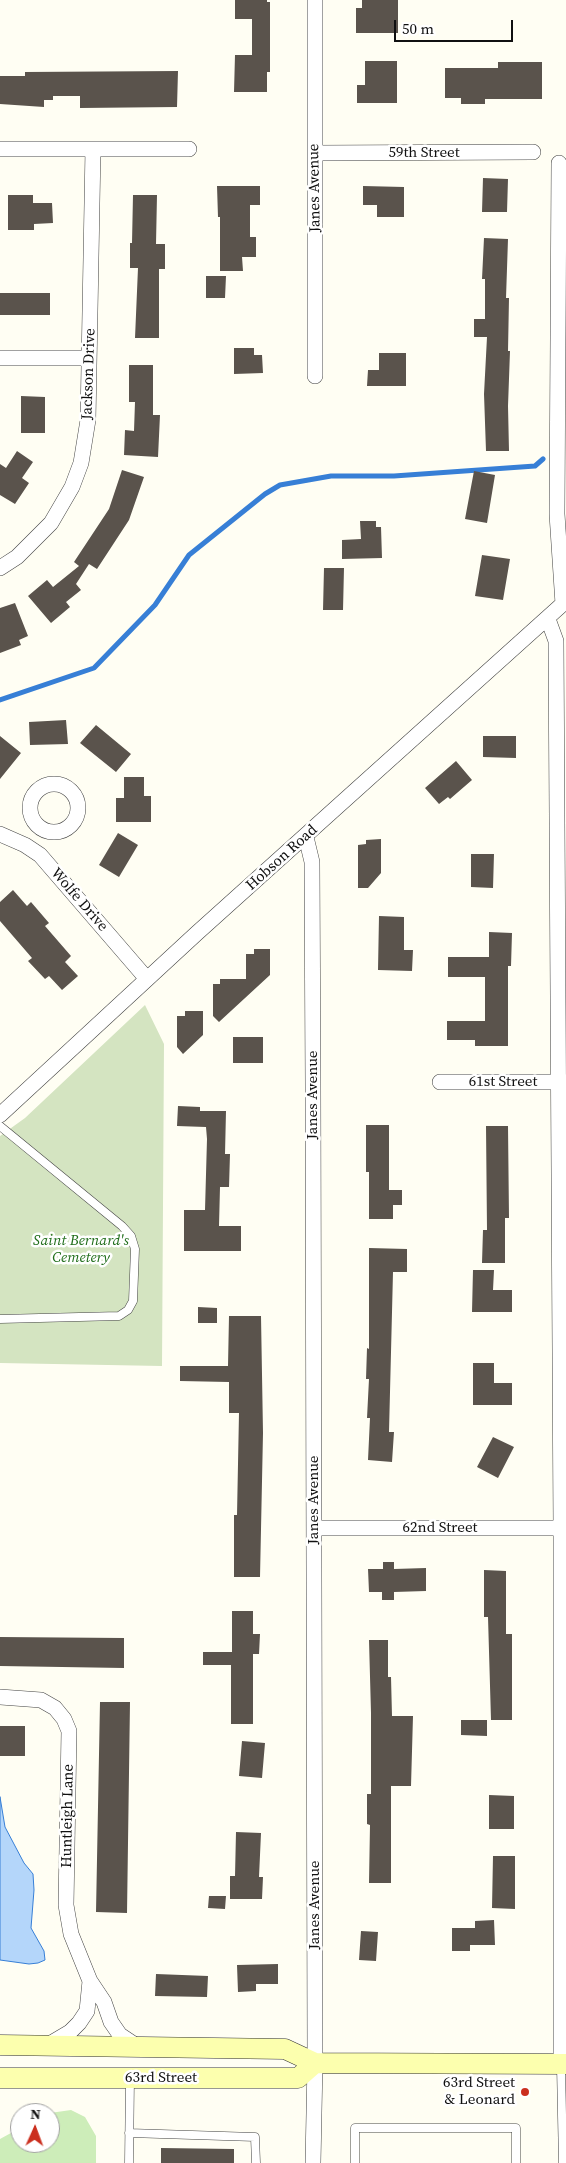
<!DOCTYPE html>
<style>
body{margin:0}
#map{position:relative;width:566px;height:2163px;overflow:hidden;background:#fffef3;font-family:"Source Serif 4",serif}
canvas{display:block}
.north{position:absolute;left:10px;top:2103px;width:50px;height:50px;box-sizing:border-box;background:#fff;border:1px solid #9f9f9f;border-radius:50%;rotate:2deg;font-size:14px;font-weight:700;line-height:20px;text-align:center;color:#101010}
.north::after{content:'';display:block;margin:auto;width:18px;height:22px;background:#cb2f1e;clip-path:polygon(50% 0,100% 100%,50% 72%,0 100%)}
.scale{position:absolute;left:394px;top:20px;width:119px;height:22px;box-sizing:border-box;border:2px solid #101010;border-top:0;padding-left:6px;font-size:15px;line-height:18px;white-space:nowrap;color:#101010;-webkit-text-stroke:4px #fff;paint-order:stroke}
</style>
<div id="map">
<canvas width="566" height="2163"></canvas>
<div class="north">N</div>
<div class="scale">50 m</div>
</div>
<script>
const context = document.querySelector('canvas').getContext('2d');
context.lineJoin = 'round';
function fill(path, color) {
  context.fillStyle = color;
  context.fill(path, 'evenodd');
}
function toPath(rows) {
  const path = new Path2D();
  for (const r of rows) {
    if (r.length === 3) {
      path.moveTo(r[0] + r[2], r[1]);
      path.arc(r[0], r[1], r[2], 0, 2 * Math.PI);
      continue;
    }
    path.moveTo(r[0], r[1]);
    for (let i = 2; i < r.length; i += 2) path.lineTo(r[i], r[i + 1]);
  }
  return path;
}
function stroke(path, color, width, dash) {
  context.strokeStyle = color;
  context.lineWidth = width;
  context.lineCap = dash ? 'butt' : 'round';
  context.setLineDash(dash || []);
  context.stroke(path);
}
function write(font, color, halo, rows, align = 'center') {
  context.font = font + ' "Source Serif 4",serif';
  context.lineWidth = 5;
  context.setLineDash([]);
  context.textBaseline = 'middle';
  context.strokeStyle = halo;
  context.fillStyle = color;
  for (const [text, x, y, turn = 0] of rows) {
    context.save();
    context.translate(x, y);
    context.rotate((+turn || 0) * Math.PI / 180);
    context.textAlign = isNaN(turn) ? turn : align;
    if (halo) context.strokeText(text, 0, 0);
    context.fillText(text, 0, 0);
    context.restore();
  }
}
fill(toPath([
 [71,2110,85,2117,96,2136,96,2163,0,2163,0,2139,20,2128,20,2143,50,2143,50,2113]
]), '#cdedb9');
fill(toPath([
 [145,1005,164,1044,162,1366,0,1363,0,1136,25,1118]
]), '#d4e4c1');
const water = toPath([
 [0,1797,5,1827,24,1863,33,1874,34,1890,31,1928,44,1951,45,1960,38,1963,29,1964,0,1960,0,1797]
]);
fill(water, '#b4d6fa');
stroke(water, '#377fd6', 1);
stroke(toPath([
 [0,700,94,668,155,605,189,555,265,494,280,485,331,476,394,476,535,466,543,459]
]), '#377fd6', 5);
fill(toPath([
 [235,0,267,0,267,2,270,2,270,72,267,72,267,92,234,92,235,55,252,55,252,19,235,19],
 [362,0,398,0,398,33,356,33,356,8,362,8],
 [365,61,397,61,397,103,357,103,357,85,365,85],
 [498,62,542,62,542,99,485,99,485,104,461,104,461,98,445,98,445,68,498,68],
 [178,71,177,107,80,108,80,96,53,96,53,100,44,100,44,107,0,104,0,76,25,76,25,72],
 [483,178,508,179,507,212,482,212],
 [217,186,260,186,260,205,250,205,250,237,256,237,256,257,242,257,243,271,220,271,220,217,218,217],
 [363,186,404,187,404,217,377,217,377,205,363,205],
 [8,195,33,195,33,203,52,203,53,223,34,224,34,230,8,230],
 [133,195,157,195,156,244,165,244,165,269,159,269,159,338,135,338,138,268,130,268,130,243,132,243],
 [484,238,508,239,506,298,509,298,508,351,510,351,508,406,509,451,486,451,484,394,487,337,474,337,474,319,485,319,485,279,482,279],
 [206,276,226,276,225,298,206,298],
 [0,293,50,293,50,315,0,315],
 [234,348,254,348,254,355,262,355,263,373,234,374],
 [379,353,406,353,406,386,367,386,368,370,379,370],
 [129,365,153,365,153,415,160,415,158,457,124,455,125,430,134,431,135,402,129,402],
 [21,396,45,397,45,433,21,433],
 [17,451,33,462,22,478,29,483,15,504,0,495,0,464,6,468],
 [122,470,144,477,129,520,97,569,89,564,76,584,81,590,66,602,70,607,51,623,28,596,47,580,53,587,79,566,74,562,109,509],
 [474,471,495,475,487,523,465,519],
 [360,521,376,521,376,527,381,527,382,558,342,559,342,540,361,539],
 [482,555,510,559,503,600,475,596],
 [324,568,344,568,343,610,323,610],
 [15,603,28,636,19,640,21,645,0,653,0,608],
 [66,720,68,744,30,745,29,722],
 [96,725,131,754,116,772,80,743],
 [0,736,21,753,0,779],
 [483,736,516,736,516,758,483,757],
 [456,761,472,780,450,799,448,797,439,804,425,788],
 [124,777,144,777,144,796,151,796,151,822,116,822,116,798,124,798],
 [118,833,138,845,119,877,99,865],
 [381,839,381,873,368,888,358,888,358,845,366,844,366,840],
 [471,854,494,854,493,888,471,887],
 [13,890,27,906,31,902,49,923,45,926,71,956,65,962,78,976,62,990,49,976,45,979,28,961,32,958,0,921,0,902],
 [379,916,404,917,404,950,413,950,412,971,378,970],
 [489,932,512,933,511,966,508,966,508,1046,475,1046,475,1040,447,1040,447,1021,485,1021,485,977,448,977,448,957,489,957],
 [254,949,270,949,270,975,219,1022,213,1016,213,984,220,984,220,979,246,979,246,954,254,954],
 [185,1011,203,1011,203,1035,183,1054,177,1047,177,1016,185,1016],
 [233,1037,263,1037,263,1063,233,1063],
 [178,1106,200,1107,200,1111,226,1111,225,1154,230,1154,229,1187,220,1187,219,1226,241,1226,241,1251,184,1251,184,1210,205,1210,207,1139,206,1127,177,1126],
 [366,1125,389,1125,389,1190,402,1190,402,1205,393,1205,393,1219,369,1219,369,1172,366,1172],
 [486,1126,508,1126,509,1218,505,1218,505,1263,482,1263,483,1230,487,1230],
 [369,1248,407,1249,407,1272,393,1272,389,1432,394,1432,392,1462,368,1460,370,1418,367,1418,369,1379,366,1379,367,1348,369,1349],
 [473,1270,494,1270,493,1290,512,1290,512,1312,472,1312],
 [198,1307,217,1308,217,1323,198,1323],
 [229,1316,261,1316,263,1433,260,1577,234,1577,234,1515,237,1515,239,1413,229,1413,229,1382,180,1381,180,1366,228,1366],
 [473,1363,494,1363,494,1383,512,1383,512,1405,473,1405],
 [493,1437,514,1447,498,1478,477,1467],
 [383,1562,394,1562,394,1569,426,1568,426,1591,394,1592,394,1600,382,1600,382,1592,369,1592,368,1569,383,1569],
 [484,1570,506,1571,506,1634,512,1634,512,1720,491,1720,488,1617,484,1617],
 [232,1611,253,1611,253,1634,260,1634,259,1654,253,1654,253,1724,231,1724,231,1665,203,1665,203,1652,232,1652],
 [0,1637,124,1638,124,1668,0,1666],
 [369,1640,388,1640,388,1677,391,1677,392,1716,413,1716,411,1786,391,1786,391,1883,369,1883,370,1825,367,1824,367,1794,371,1794,371,1713],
 [100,1702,130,1702,127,1913,96,1912],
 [461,1720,487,1720,487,1736,461,1735],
 [0,1726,25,1726,25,1756,0,1756],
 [242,1741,265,1743,262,1778,239,1776],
 [489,1795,514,1796,514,1829,489,1829],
 [236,1832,261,1833,259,1877,263,1877,262,1899,230,1899,230,1876,235,1876],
 [493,1856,515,1856,515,1909,492,1908],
 [209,1896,226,1896,225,1909,208,1908],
 [494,1920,495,1945,470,1945,470,1951,452,1951,452,1928,475,1928,475,1921],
 [361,1931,378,1932,376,1961,359,1960],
 [278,1964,278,1984,256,1984,256,1991,238,1992,237,1965],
 [156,1974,208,1976,207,1997,155,1996],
 [161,2148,234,2149,234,2163,161,2163]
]), '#5a534c');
const lane = toPath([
 [0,1126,122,1226,131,1236,135,1249,133,1301,128,1310,119,1316,0,1319],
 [561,2066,563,2163],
 [129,2133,255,2137,256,2163],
 [129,2163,130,2078],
 [355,2163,355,2128,516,2128,516,2163]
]);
const street = toPath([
 [315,0,315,376],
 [0,149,189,149],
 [315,153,533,152],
 [559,163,557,514,563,604],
 [0,358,89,358],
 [0,568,17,557,51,523,72,487,81,463,88,420,93,149],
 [548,619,556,641,561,1528,561,2064],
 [54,808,24],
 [0,834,25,845,40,855,147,979],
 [306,837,312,862,313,1085,315,2063,313,2163],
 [440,1082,566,1082],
 [0,1115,197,933,566,601],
 [314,1528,566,1528],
 [0,1697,41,1700,55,1708,64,1719,69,1731,66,1905,71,1934,90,1981,104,2002,111,2022,120,2035,138,2047],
 [48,2045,70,2032,79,2023,87,2011,90,1981]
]);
const secondary = toPath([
 [0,2045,285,2049,315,2063,566,2064],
 [0,2078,298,2078,315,2063]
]);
stroke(lane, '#434343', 9);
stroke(street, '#434343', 16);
stroke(secondary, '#323232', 21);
stroke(lane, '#fff', 8);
stroke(street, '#fff', 15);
stroke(secondary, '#fcffae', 20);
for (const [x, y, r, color] of [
 [525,2092,5,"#cb2f1e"]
]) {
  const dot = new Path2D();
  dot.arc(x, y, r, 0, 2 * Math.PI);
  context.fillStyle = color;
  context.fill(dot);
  stroke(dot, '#fff', 2);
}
write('15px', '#101010', '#fff', [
 ["59th Street",424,153],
 ["Janes Avenue",315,188,-91],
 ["Jackson Drive",89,374,-88],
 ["Hobson Road",282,858,-42],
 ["Wolfe Drive",79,900,49],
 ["61st Street",503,1082],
 ["Janes Avenue",313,1095,-90],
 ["Janes Avenue",314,1500,-90],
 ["62nd Street",440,1528],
 ["Huntleigh Lane",68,1816,-89],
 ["Janes Avenue",315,1905,-90],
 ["63rd Street",161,2078]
]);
write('italic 15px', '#206e1b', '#fff', [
 ["Saint Bernard's",81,1241],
 ["Cemetery",81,1258]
]);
write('15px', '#101010', '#fff', [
 ["63rd Street",515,2083],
 ["& Leonard",515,2100]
], 'right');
</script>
